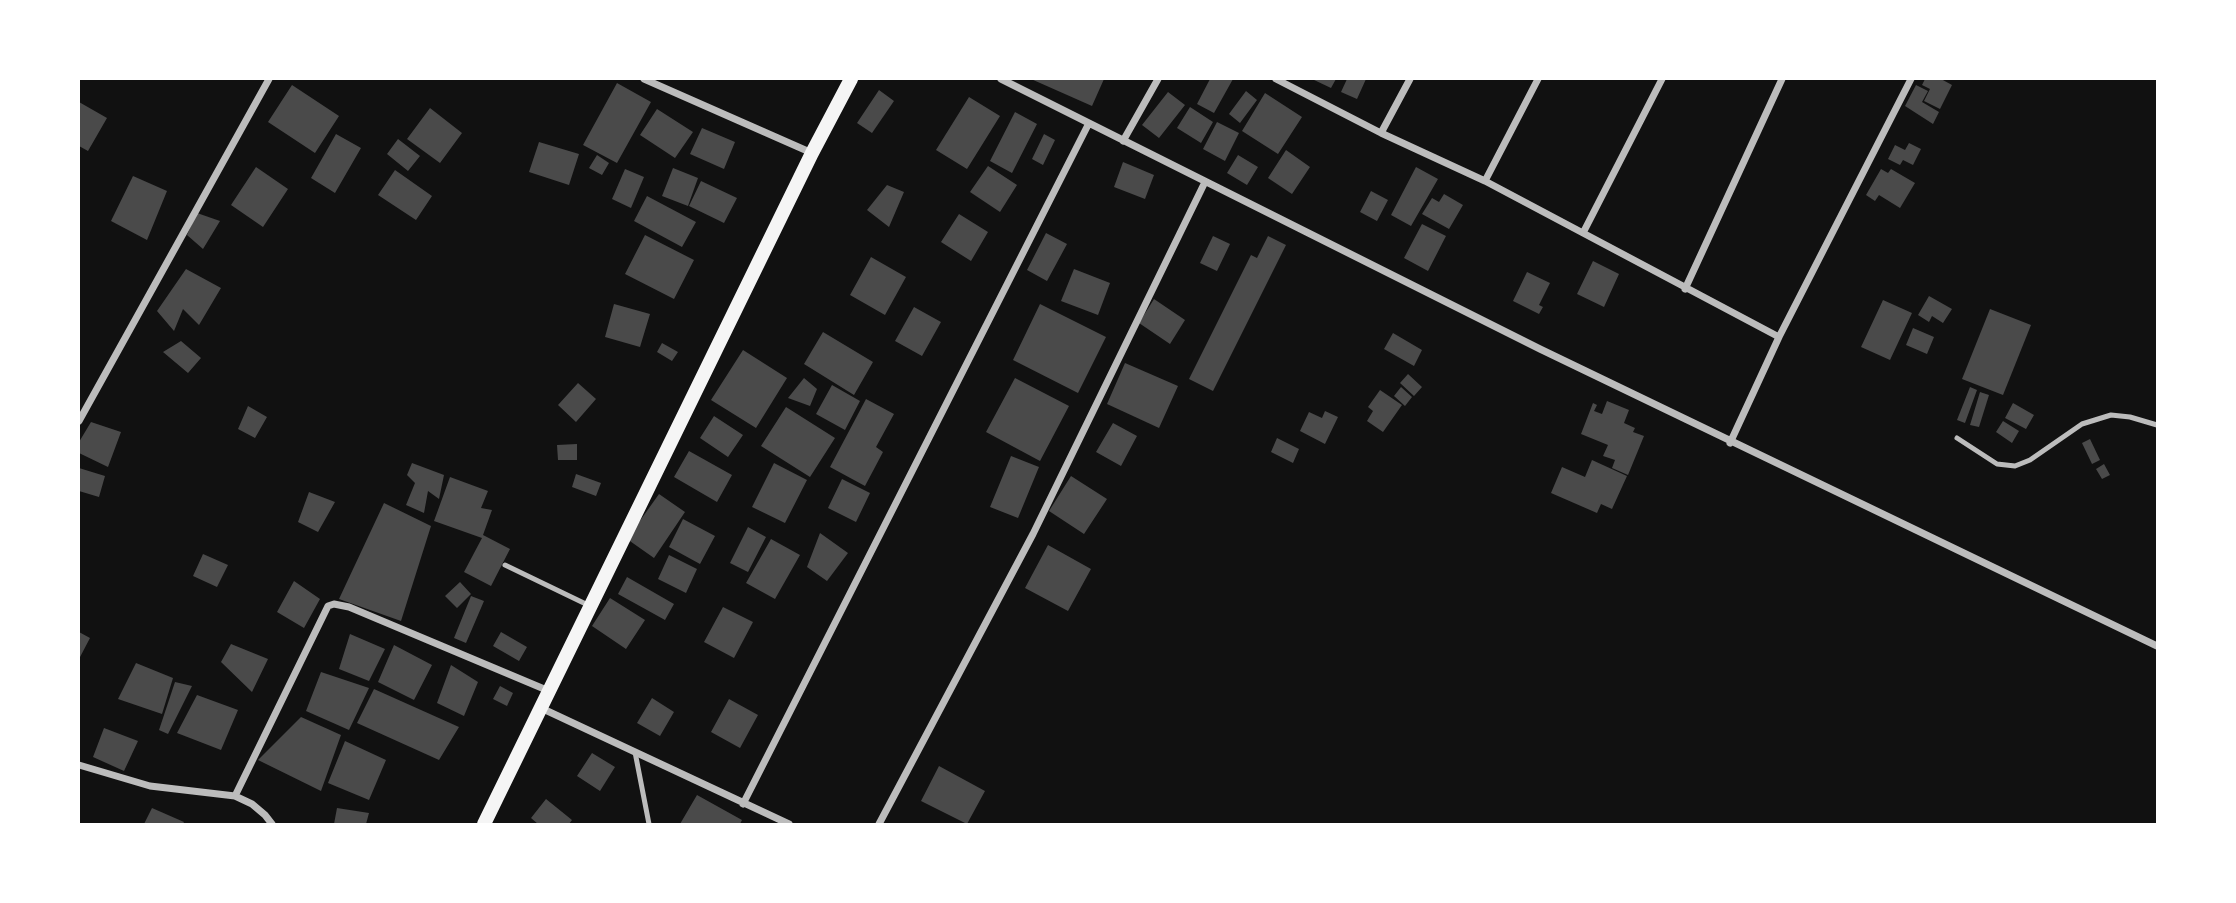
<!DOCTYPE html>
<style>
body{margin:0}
#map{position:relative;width:2236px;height:903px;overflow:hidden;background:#111;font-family:Inter,sans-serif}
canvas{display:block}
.frame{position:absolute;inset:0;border:80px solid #fff;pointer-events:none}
</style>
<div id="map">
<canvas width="2236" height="903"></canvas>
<div class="frame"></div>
</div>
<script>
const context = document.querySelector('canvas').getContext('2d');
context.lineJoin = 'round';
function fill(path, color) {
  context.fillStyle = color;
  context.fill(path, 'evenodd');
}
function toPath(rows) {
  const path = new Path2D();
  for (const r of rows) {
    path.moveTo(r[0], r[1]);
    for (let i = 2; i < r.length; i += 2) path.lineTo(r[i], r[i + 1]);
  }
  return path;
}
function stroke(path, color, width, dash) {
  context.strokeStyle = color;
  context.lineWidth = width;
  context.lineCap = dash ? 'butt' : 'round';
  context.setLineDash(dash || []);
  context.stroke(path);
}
fill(toPath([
 [1031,79,1104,79,1092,106],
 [1210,79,1233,79,1214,113,1197,104],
 [1312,79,1336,79,1331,88],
 [1347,79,1366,79,1357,99,1341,92],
 [1925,79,1941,79,1952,85,1940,109,1924,101,1930,89,1922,85],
 [617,83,651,102,617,163,583,145],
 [292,85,339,116,315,153,268,122],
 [1916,85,1928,91,1922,102,1939,112,1933,124,1905,106],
 [879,90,894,101,872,133,857,123],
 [1246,91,1257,100,1240,123,1229,114],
 [1168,92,1185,105,1159,138,1142,125],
 [1265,93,1302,117,1278,154,1242,131],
 [969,97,1000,116,967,169,936,150],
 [79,102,107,118,88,151,79,146],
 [1190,107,1213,122,1201,143,1177,128],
 [430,108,462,133,440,163,407,139],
 [657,109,693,132,675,158,640,135],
 [1015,112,1037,124,1012,173,990,161],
 [1217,122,1239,133,1225,161,1203,149],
 [702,128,735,142,724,169,690,154],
 [336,134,361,148,335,193,311,178],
 [1044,134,1055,140,1043,165,1032,159],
 [398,139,420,156,408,171,387,154],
 [539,142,579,154,569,185,529,172],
 [1909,143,1921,149,1913,165,1903,160,1900,165,1888,159,1895,145,1905,150],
 [1286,150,1310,167,1292,194,1268,178],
 [597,155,609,163,602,175,589,168],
 [1238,155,1258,167,1247,185,1227,173],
 [1123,162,1154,175,1145,199,1114,187],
 [988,166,1017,185,1000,212,970,192],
 [256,167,288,189,263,227,231,205],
 [1416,167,1438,179,1411,226,1391,215],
 [673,168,698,178,688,206,662,196],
 [625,169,644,177,631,208,612,199],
 [1881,169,1888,173,1891,169,1915,183,1900,208,1879,195,1875,201,1866,195],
 [395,170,432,196,416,220,378,195],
 [133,176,167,191,147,240,111,221],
 [701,181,737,198,724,223,689,206],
 [887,185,904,192,889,227,867,210],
 [1371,191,1388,200,1377,221,1360,212],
 [1444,194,1463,205,1449,229,1422,214,1432,198,1439,202],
 [647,196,696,222,682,247,634,221],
 [197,213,220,221,203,249,187,235],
 [959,214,988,232,971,261,941,242],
 [1422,224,1446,236,1428,271,1404,258],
 [1046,233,1067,244,1047,281,1027,270],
 [645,235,694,260,674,299,625,274],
 [1213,236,1230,244,1217,271,1200,263],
 [1268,236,1286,245,1213,391,1189,379,1251,255,1257,258],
 [871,257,906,277,885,315,850,295],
 [1593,261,1619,274,1604,307,1577,294],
 [186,269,221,288,199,325,183,309,174,331,157,311],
 [1074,269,1110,283,1098,315,1061,301],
 [1527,272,1550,283,1539,305,1543,307,1539,314,1513,301],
 [1929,296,1952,309,1943,323,1932,316,1929,322,1918,315],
 [1154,299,1185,320,1170,344,1139,323],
 [1883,300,1912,313,1890,360,1861,347],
 [614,304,650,314,640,347,605,337],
 [1040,304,1106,337,1078,393,1013,360],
 [914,307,941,322,922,356,895,341],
 [1990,309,2031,325,2003,395,1962,379],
 [1913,328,1934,337,1927,354,1906,345],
 [823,332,873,362,854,395,804,364],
 [1393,333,1422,350,1414,366,1384,349],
 [181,341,201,358,188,373,163,352],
 [662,343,678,352,672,361,657,352],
 [743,350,787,378,756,428,711,400],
 [1125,363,1178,386,1159,428,1107,404],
 [1408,374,1422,387,1414,396,1400,383],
 [804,378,817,389,810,406,788,398],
 [1015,378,1069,406,1040,461,986,432],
 [578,383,596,399,576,422,558,405],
 [832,385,860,401,845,430,816,414],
 [1401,387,1412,397,1405,406,1394,396],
 [1970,387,1977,390,1965,423,1957,420],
 [1380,390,1402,405,1383,432,1367,421,1373,411,1368,407],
 [1980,392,1989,395,1979,427,1970,425],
 [866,399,894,414,876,447,883,452,865,486,830,467],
 [1607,401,1629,410,1624,423,1635,428,1633,432,1644,436,1628,475,1612,468,1615,460,1603,456,1608,445,1581,434,1593,403,1597,405,1594,411,1602,414],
 [2013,403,2034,415,2026,429,2005,418],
 [248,406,267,417,255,438,238,429],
 [786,407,835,438,810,477,761,446],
 [1325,411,1338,417,1325,444,1300,431,1309,412,1322,418],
 [714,416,743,435,728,457,700,438],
 [2003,421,2019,431,2012,443,1996,432],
 [91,422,121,432,108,467,79,453,79,442],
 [1113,423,1137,436,1121,466,1096,452],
 [1277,438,1299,449,1293,463,1271,452],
 [2090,439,2100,460,2092,464,2082,443],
 [577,444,577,460,558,460,557,445],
 [689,451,732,475,717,502,674,477],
 [1011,456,1039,467,1018,518,990,507],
 [1592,460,1627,476,1612,509,1601,504,1597,513,1551,493,1562,467,1585,477],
 [412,463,444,475,439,499,428,491,424,513,406,505,415,483,407,475],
 [774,463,807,480,785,523,752,507],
 [2104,464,2110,475,2102,479,2096,469],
 [79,468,105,476,99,497,79,491],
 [576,474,601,483,596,496,572,487],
 [1071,476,1107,499,1084,534,1049,511],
 [450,477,488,491,481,508,492,510,483,535,510,549,491,586,464,572,482,538,434,521],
 [842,479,870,493,856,522,828,508],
 [309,492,335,502,318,532,298,522],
 [659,494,685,512,654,558,627,539],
 [384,503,431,526,401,621,339,599],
 [683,519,715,536,700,564,669,547],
 [748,527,766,537,748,572,730,563],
 [820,533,848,553,827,581,807,567],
 [771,539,800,555,775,599,746,583],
 [1048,545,1091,569,1068,611,1025,588],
 [203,554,228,565,217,587,193,576],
 [669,555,697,569,686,593,658,579],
 [627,577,674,604,665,620,618,594],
 [294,581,320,599,304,628,277,612],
 [460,582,471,594,457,608,445,596],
 [471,596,484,601,466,643,454,638],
 [610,598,645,620,626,649,592,626],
 [723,607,753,622,734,658,704,642],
 [79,632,90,638,79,659],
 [501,632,527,647,519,661,493,646],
 [350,634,385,649,369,681,339,669],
 [231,644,268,659,252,692,221,662],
 [394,645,432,665,414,700,378,682],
 [136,663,173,678,162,714,118,699],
 [451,665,478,682,464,716,437,703],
 [321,672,369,688,349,730,306,711],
 [175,682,192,686,168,734,159,730],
 [500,686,513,693,507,706,493,699],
 [374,689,459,727,439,760,357,723],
 [197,695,238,710,221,750,177,733],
 [652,698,674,712,660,736,637,723],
 [729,699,758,715,740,748,711,732],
 [301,717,341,735,321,791,258,760],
 [104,728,138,741,124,771,93,757],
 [345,741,386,760,369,800,328,783],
 [592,753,615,767,600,791,577,776],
 [939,766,985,791,967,824,921,801],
 [697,795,742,820,740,824,680,824],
 [546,799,572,820,569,824,538,824,531,818],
 [152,808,184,822,183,824,144,824],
 [337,808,369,813,366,824,334,824]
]), '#4a4a4a');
stroke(toPath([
 [1957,438,1997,464,2015,466,2030,460,2082,424,2111,415,2130,417,2157,425],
 [505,565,590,606],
 [635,752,649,824]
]), '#bcbcbc', 5);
stroke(toPath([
 [644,79,812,153],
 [1001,79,1540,349,2157,646],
 [1276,79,1381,133,1485,181,1779,337],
 [1381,133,1410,79],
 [1123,141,1158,79],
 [1485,181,1538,79],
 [1583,233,1662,79],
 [1685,289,1782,79],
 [79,421,269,79],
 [1730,443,1779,337,1911,79],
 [541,708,789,824],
 [79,765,150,786,235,796,252,804,265,815,272,824],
 [235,796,328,606,334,604,349,607,549,691],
 [743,804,1089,123],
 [879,824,1033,534,1205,182]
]), '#bcbcbc', 7);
stroke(toPath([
 [484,824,812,153,851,79]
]), '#f5f5f5', 14);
</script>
